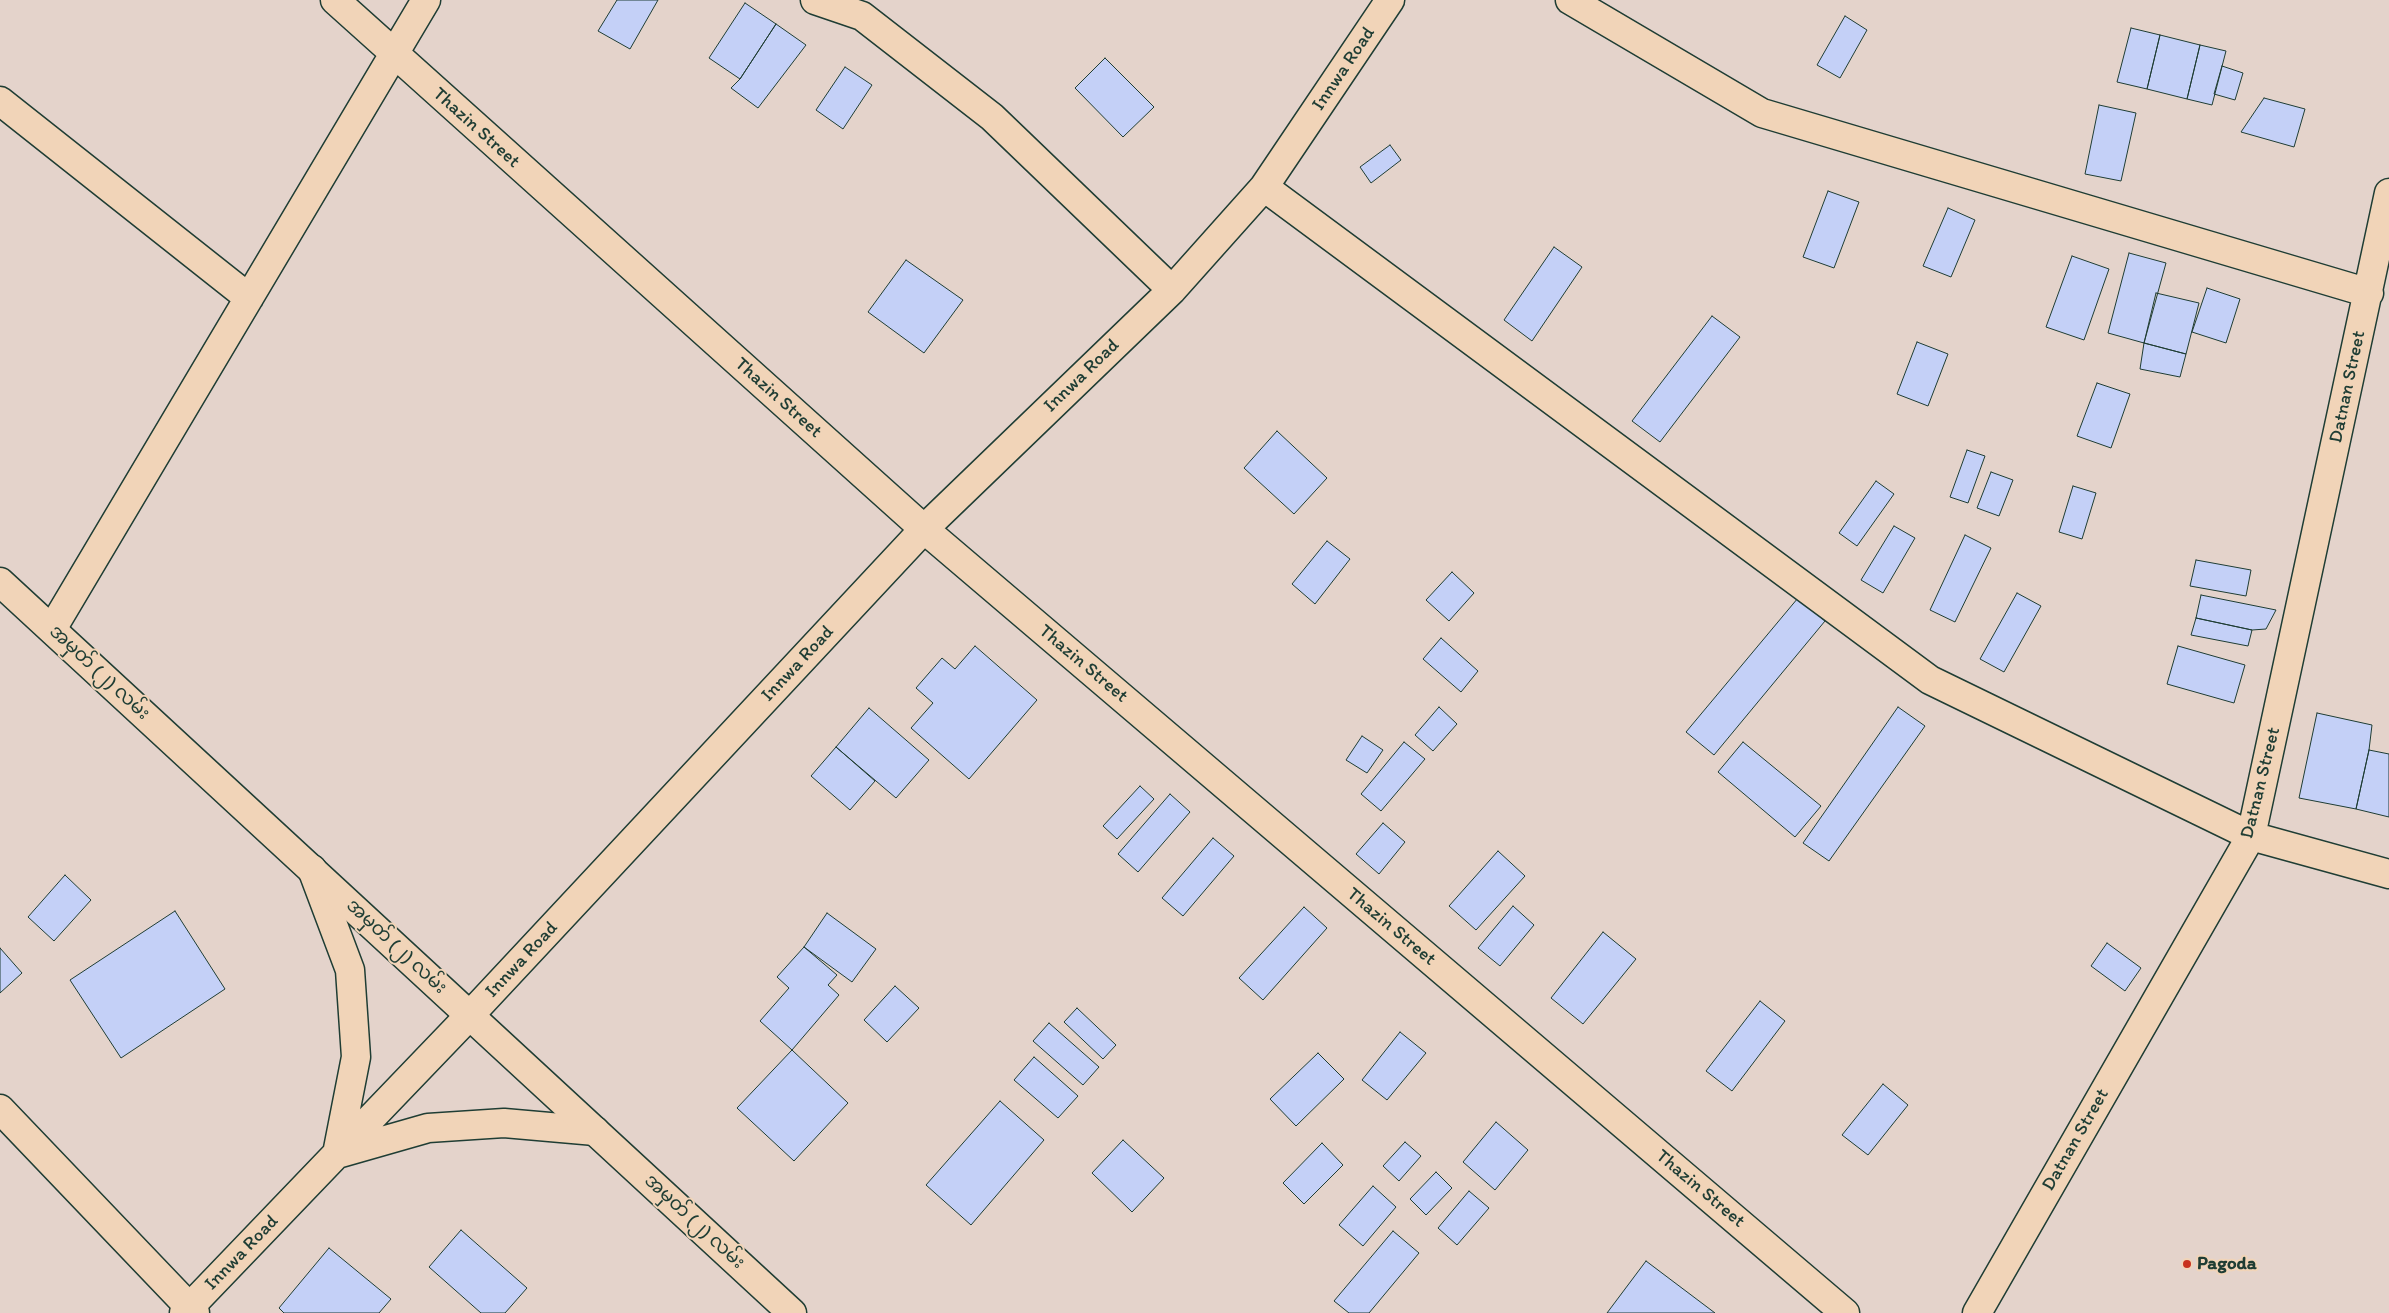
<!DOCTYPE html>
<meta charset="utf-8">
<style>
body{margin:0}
canvas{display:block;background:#e4d3cb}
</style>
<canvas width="2389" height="1313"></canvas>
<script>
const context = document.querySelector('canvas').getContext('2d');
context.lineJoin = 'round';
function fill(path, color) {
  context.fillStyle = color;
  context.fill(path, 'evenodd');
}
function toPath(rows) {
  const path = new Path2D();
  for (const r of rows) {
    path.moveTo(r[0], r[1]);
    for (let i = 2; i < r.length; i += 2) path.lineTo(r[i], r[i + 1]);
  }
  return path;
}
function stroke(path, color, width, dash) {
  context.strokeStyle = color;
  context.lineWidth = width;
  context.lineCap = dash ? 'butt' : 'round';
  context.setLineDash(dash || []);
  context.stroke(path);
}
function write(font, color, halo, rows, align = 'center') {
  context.font = font + ' Itim,"Noto Sans Myanmar",sans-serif';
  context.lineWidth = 4;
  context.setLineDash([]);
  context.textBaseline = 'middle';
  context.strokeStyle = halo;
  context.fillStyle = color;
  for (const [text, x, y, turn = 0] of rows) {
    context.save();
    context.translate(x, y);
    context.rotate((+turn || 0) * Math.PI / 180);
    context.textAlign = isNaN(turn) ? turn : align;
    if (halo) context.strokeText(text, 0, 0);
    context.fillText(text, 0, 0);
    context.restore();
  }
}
const building = toPath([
 [617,0,658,0,630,49,598,31,617,0],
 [745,3,776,24,740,79,709,58,745,3],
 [1845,16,1867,30,1840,78,1817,65,1845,16],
 [776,24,806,45,758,108,731,88,740,79,776,24],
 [2131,28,2160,35,2147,89,2117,82,2131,28],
 [2160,35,2200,45,2187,99,2147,89,2160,35],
 [2200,45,2226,51,2212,105,2187,99,2200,45],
 [1105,58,1154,107,1123,137,1075,88,1105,58],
 [2222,66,2243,73,2235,100,2214,94,2222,66],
 [845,67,872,85,843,129,816,110,845,67],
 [2264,98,2305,109,2294,147,2241,132,2264,98],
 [2099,105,2136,113,2121,181,2085,174,2099,105],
 [1390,145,1401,160,1371,183,1360,167,1390,145],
 [1828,191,1859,202,1834,268,1803,257,1828,191],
 [1948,208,1975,220,1951,277,1923,266,1948,208],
 [1554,247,1582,267,1532,341,1504,320,1554,247],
 [2129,253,2166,263,2144,343,2108,333,2129,253],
 [2072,256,2109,269,2084,340,2046,327,2072,256],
 [906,260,963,300,924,353,868,312,906,260],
 [2207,288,2240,299,2226,343,2192,332,2207,288],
 [2156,293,2199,303,2186,354,2144,343,2156,293],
 [1712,316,1740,337,1660,442,1632,421,1712,316],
 [1917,342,1948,354,1928,406,1897,394,1917,342],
 [2144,343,2186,354,2180,377,2140,369,2144,343],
 [2097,383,2130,394,2111,448,2077,436,2097,383],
 [1277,431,1327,478,1294,514,1244,468,1277,431],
 [1967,450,1985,456,1968,503,1950,497,1967,450],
 [1991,472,2013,480,1999,516,1977,508,1991,472],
 [1876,481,1894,494,1857,546,1839,533,1876,481],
 [2073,486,2096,493,2082,539,2059,532,2073,486],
 [1894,526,1915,538,1883,593,1861,580,1894,526],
 [1965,535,1991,548,1955,622,1930,610,1965,535],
 [1327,541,1350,559,1315,604,1292,584,1327,541],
 [2196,560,2251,570,2246,596,2190,586,2196,560],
 [1452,572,1474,593,1449,621,1426,600,1452,572],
 [2017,593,2041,606,2004,672,1980,659,2017,593],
 [2201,595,2276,610,2266,629,2252,630,2196,618,2201,595],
 [1798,598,1825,621,1714,755,1686,732,1798,598],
 [2196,618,2252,630,2248,646,2191,635,2196,618],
 [1441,638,1478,671,1461,692,1423,659,1441,638],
 [975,646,1037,700,969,779,911,728,933,703,916,688,942,658,955,669,975,646],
 [2178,646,2245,665,2234,703,2167,684,2178,646],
 [1439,707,1457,724,1433,751,1415,735,1439,707],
 [1898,707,1925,726,1829,861,1803,843,1898,707],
 [869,708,929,760,896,798,836,747,869,708],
 [2317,713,2372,725,2369,750,2356,809,2299,798,2317,713],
 [1362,736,1383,750,1367,773,1346,760,1362,736],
 [1404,742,1425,759,1381,811,1361,794,1404,742],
 [1743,742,1821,806,1795,837,1718,772,1743,742],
 [836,747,875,781,850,810,811,776,836,747],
 [2369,750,2389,754,2389,817,2356,809,2369,750],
 [1140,786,1154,799,1117,839,1103,826,1140,786],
 [1170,794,1190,812,1138,872,1118,854,1170,794],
 [1383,823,1405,842,1379,874,1356,854,1383,823],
 [1213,838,1234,856,1183,916,1162,898,1213,838],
 [1498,851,1525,876,1476,930,1449,906,1498,851],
 [65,875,91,900,54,941,28,917,65,875],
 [1513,906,1534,925,1500,966,1478,948,1513,906],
 [1304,907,1327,928,1263,1000,1239,978,1304,907],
 [175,911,225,989,121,1058,70,980,175,911],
 [827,913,876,949,852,982,804,947,827,913],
 [1603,932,1636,959,1583,1024,1551,998,1603,932],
 [2107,943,2141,968,2125,991,2091,966,2107,943],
 [804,947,837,975,828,985,839,995,792,1050,760,1021,789,988,777,977,804,947],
 [0,948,22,973,0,993,0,948],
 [895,986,919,1008,887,1042,864,1020,895,986],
 [1760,1001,1785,1021,1732,1091,1706,1071,1760,1001],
 [1077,1008,1116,1045,1103,1059,1064,1022,1077,1008],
 [1049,1023,1099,1067,1083,1085,1033,1041,1049,1023],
 [1400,1032,1426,1053,1387,1100,1362,1080,1400,1032],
 [792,1050,848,1103,794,1161,737,1108,792,1050],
 [1318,1053,1344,1079,1296,1126,1270,1099,1318,1053],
 [1034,1057,1078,1096,1058,1118,1014,1080,1034,1057],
 [1883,1084,1908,1105,1868,1155,1842,1135,1883,1084],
 [1000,1101,1044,1140,971,1225,926,1185,1000,1101],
 [1496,1122,1528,1150,1495,1190,1463,1162,1496,1122],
 [1123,1140,1164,1178,1132,1212,1092,1173,1123,1140],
 [1405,1142,1421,1156,1399,1181,1383,1166,1405,1142],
 [1322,1143,1343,1165,1304,1204,1283,1183,1322,1143],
 [1436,1172,1452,1188,1426,1215,1410,1199,1436,1172],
 [1373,1186,1396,1207,1363,1246,1339,1225,1373,1186],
 [1469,1191,1489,1208,1457,1245,1438,1228,1469,1191],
 [461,1230,527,1288,505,1313,481,1313,429,1267,461,1230],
 [1393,1231,1419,1253,1369,1313,1349,1313,1334,1301,1393,1231],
 [329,1248,391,1299,379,1313,284,1313,279,1308,329,1248],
 [1646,1261,1715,1313,1607,1313,1646,1261]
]);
fill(building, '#c4d0f7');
stroke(building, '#1f3d34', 1);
const minor = toPath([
 [335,0,924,529,1845,1313],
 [815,0,862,16,992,117,1172,290],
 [1570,0,1762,113,2369,293],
 [0,101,249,298],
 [1264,187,1930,680,2251,836,2389,874],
 [52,629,426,0],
 [470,1015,924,529,1172,290,1264,187,1390,0],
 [0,1109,195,1313],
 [1977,1313,2251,836,2389,193]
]);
const tertiary = toPath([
 [312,869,350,970,356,1057,337,1154,428,1128,504,1123,595,1131],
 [184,1313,470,1015]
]);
const primary = toPath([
 [0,582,792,1313]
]);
stroke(minor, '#1f3d34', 31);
stroke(tertiary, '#1f3d34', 31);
stroke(primary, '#1f3d34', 31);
stroke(minor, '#f1d4b8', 28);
stroke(tertiary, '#f1d4b8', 28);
stroke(primary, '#f1d4b8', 28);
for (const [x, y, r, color] of [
 [2187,1264,5,"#c8321e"]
]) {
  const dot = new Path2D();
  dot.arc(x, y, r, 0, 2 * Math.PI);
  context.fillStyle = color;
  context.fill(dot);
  stroke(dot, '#f1d4b8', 2);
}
write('19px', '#1f3d34', '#f1d4b8', [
 ["Innwa Road",1344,69,-56],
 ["Thazin Street",476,128,42],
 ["Innwa Road",1082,376,-44],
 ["Datnan Street",2348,387,-78],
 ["Thazin Street",778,398,42],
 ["Innwa Road",798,664,-47],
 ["Thazin Street",1083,664,40],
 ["အမှတ် (၂) လမ်း",99,673,43],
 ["Datnan Street",2261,783,-76],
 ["Thazin Street",1391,927,40],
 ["အမှတ် (၂) လမ်း",396,947,43],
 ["Innwa Road",522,960,-47],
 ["Datnan Street",2076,1140,-60],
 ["Thazin Street",1700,1189,40],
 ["အမှတ် (၂) လမ်း",694,1222,43],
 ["Innwa Road",242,1253,-46]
]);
write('bold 19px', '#1f3d34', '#f1d4b8', [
 ["Pagoda",2197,1264]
], 'left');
</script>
